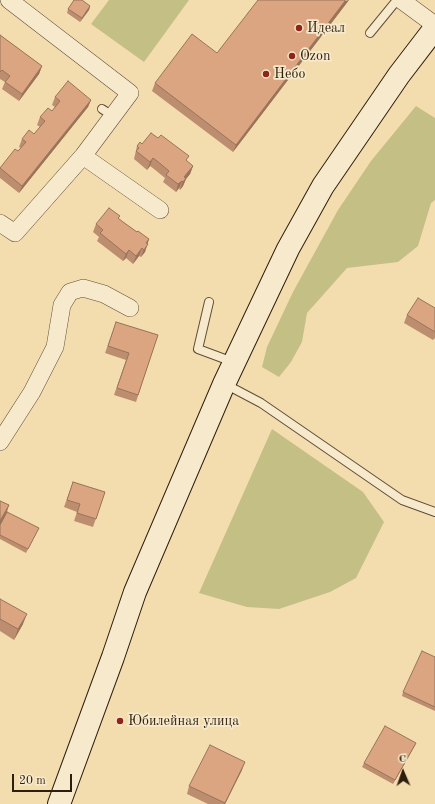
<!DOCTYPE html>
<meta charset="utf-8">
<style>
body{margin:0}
#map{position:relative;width:435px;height:804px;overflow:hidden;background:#f3ddaf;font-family:"Old Standard TT",serif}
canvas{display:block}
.north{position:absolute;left:383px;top:752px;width:40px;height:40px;-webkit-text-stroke:3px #f7e9cb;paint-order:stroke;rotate:358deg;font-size:11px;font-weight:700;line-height:16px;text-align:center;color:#2e1e0e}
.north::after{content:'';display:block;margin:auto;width:14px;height:18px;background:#2e1e0e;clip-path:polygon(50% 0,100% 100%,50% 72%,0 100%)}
.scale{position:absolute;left:12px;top:774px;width:60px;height:18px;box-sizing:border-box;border:2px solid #2e1e0e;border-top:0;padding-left:5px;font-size:12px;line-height:14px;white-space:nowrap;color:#2e1e0e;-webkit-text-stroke:3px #f7e9cb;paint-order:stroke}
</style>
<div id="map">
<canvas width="435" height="804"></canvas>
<div class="north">С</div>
<div class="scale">20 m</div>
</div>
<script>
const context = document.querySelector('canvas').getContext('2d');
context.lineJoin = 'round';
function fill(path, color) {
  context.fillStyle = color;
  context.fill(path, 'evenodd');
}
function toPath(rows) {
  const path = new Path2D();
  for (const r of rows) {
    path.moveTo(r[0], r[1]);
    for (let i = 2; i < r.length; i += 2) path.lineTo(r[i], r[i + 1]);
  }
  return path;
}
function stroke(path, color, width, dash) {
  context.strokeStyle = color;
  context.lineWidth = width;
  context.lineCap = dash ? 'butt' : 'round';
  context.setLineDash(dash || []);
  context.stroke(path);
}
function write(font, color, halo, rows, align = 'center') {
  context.font = font + ' "Old Standard TT",serif';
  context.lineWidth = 3.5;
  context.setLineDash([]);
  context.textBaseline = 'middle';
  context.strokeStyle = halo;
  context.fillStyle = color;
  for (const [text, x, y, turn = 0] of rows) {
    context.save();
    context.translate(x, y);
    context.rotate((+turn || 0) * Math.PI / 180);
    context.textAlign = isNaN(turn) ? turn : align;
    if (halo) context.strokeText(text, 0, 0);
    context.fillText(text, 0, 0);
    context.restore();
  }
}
fill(toPath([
 [109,0,189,0,144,62,91,24],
 [416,106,435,118,435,200,431,203,418,246,398,262,347,268,307,313,302,342,291,362,279,377,262,367,267,347,293,292,338,210,371,161],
 [272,429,363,492,384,522,356,578,330,592,279,609,247,607,199,593]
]), '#c3bf85');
const lane = toPath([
 [370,33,397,0],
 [102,109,113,116],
 [209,302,198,349,233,362],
 [225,384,261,403,402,500,435,512]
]);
const street = toPath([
 [401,0,435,25],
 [83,156,160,210],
 [0,223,15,233,83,156,130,93,9,0],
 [0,442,32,392,55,347,62,305,70,292,83,288,104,294,130,308]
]);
const secondary = toPath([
 [59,804,113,657,135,592,224,384,288,249,323,186,399,75,435,28]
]);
stroke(lane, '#5f4e36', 10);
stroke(street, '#5f4e36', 18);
stroke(secondary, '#2e1e0e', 24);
stroke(lane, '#f7e9cb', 8);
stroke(street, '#f7e9cb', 17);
stroke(secondary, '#f7e9cb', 22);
fill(toPath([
 [349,0,233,152,152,91,155,83,217,53],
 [90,6,89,10,80,22,67,13,68,9],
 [0,35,42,66,39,74,19,101,2,89,5,82,0,79],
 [55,97,91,100,88,107,19,193,0,178,0,168,21,148,19,147,22,139,34,134,40,127,37,125,40,117,52,111,55,107,52,105],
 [158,138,193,166,190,174,186,179,183,186,180,190,179,188,176,192,163,182,165,178,154,169,150,166,147,170,134,159,137,146,142,144],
 [119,219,137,232,149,239,145,252,141,257,139,256,133,264,126,258,123,261,97,241,99,237,93,232,96,224],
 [435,308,435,338,433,340,404,323,407,315],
 [116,322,158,335,136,402,114,395,126,360,105,353],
 [73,482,105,492,93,527,74,521,77,512,64,507],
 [0,501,9,505,7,512,39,528,26,553,0,539],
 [0,599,23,624,14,640,0,631],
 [435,657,435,711,402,696,403,692],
 [416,743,414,747,393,784,362,767,364,763],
 [242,770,225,804,208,804,187,794,189,786]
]), '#bc8e6f');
fill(toPath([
 [349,0,233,152,236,145,345,1],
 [90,6,89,10,80,22,82,18],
 [42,66,39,74,19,101,22,94],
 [91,100,88,107,19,193,22,186],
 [153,158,150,166,147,170,150,162],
 [193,166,190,174,186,179,183,186,180,190,184,177],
 [182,181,179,188,176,192,178,184],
 [149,239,145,252,141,257,146,243],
 [142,248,139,256,133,264,136,256],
 [129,250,126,258,123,261,126,254],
 [9,505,5,516,0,525,0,521],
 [27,614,23,624,14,640,18,629],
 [416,743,414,747,393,784,395,780],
 [245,762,242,770,225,804,224,804]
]), '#99745a');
const building = toPath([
 [74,0,82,0,90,6,82,18,68,9,74,0],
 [258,0,345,0,345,1,236,145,155,83,192,34,217,53,258,0],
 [0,35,42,66,22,94,5,82,10,76,2,70,0,72,0,35],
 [68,81,91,100,22,186,0,168,15,149,18,151,26,142,22,139,29,130,34,134,45,121,40,117,48,108,52,111,60,101,55,97,68,81],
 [151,133,158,138,161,135,189,156,186,160,193,166,184,177,186,178,183,182,182,181,178,184,166,175,169,171,157,161,153,158,150,162,136,151,139,148,137,146,140,142,142,144,151,133],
 [109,208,120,216,118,218,123,222,137,232,138,231,149,239,146,243,148,244,144,250,142,248,136,256,129,250,126,254,100,233,103,230,96,224,109,208],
 [418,298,435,308,435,332,407,315,418,298],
 [116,322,158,335,138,395,117,388,129,353,108,346,116,322],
 [73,482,105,492,96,519,77,513,80,504,67,500,73,482],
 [0,501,9,505,0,521,0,501],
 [7,512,39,528,28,549,0,535,0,525,7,512],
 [0,599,27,614,18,629,0,619,0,599],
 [422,651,435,657,435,707,403,692,422,651],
 [385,726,416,743,395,780,364,763,385,726],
 [210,745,245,762,225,803,189,786,210,745]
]);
fill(building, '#dba581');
stroke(building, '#99745a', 1);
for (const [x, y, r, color] of [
 [299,28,4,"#8f2418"],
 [292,56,4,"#8f2418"],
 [266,74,4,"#8f2418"],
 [120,721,4,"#8f2418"]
]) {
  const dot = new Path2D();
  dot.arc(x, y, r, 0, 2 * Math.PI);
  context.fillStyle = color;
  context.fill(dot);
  stroke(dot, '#f7e9cb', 1.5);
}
write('14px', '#2e1e0e', '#f7e9cb', [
 ["Идеал",307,28],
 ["Ozon",300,56],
 ["Небо",274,74],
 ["Юбилейная улица",128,721]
], 'left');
</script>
